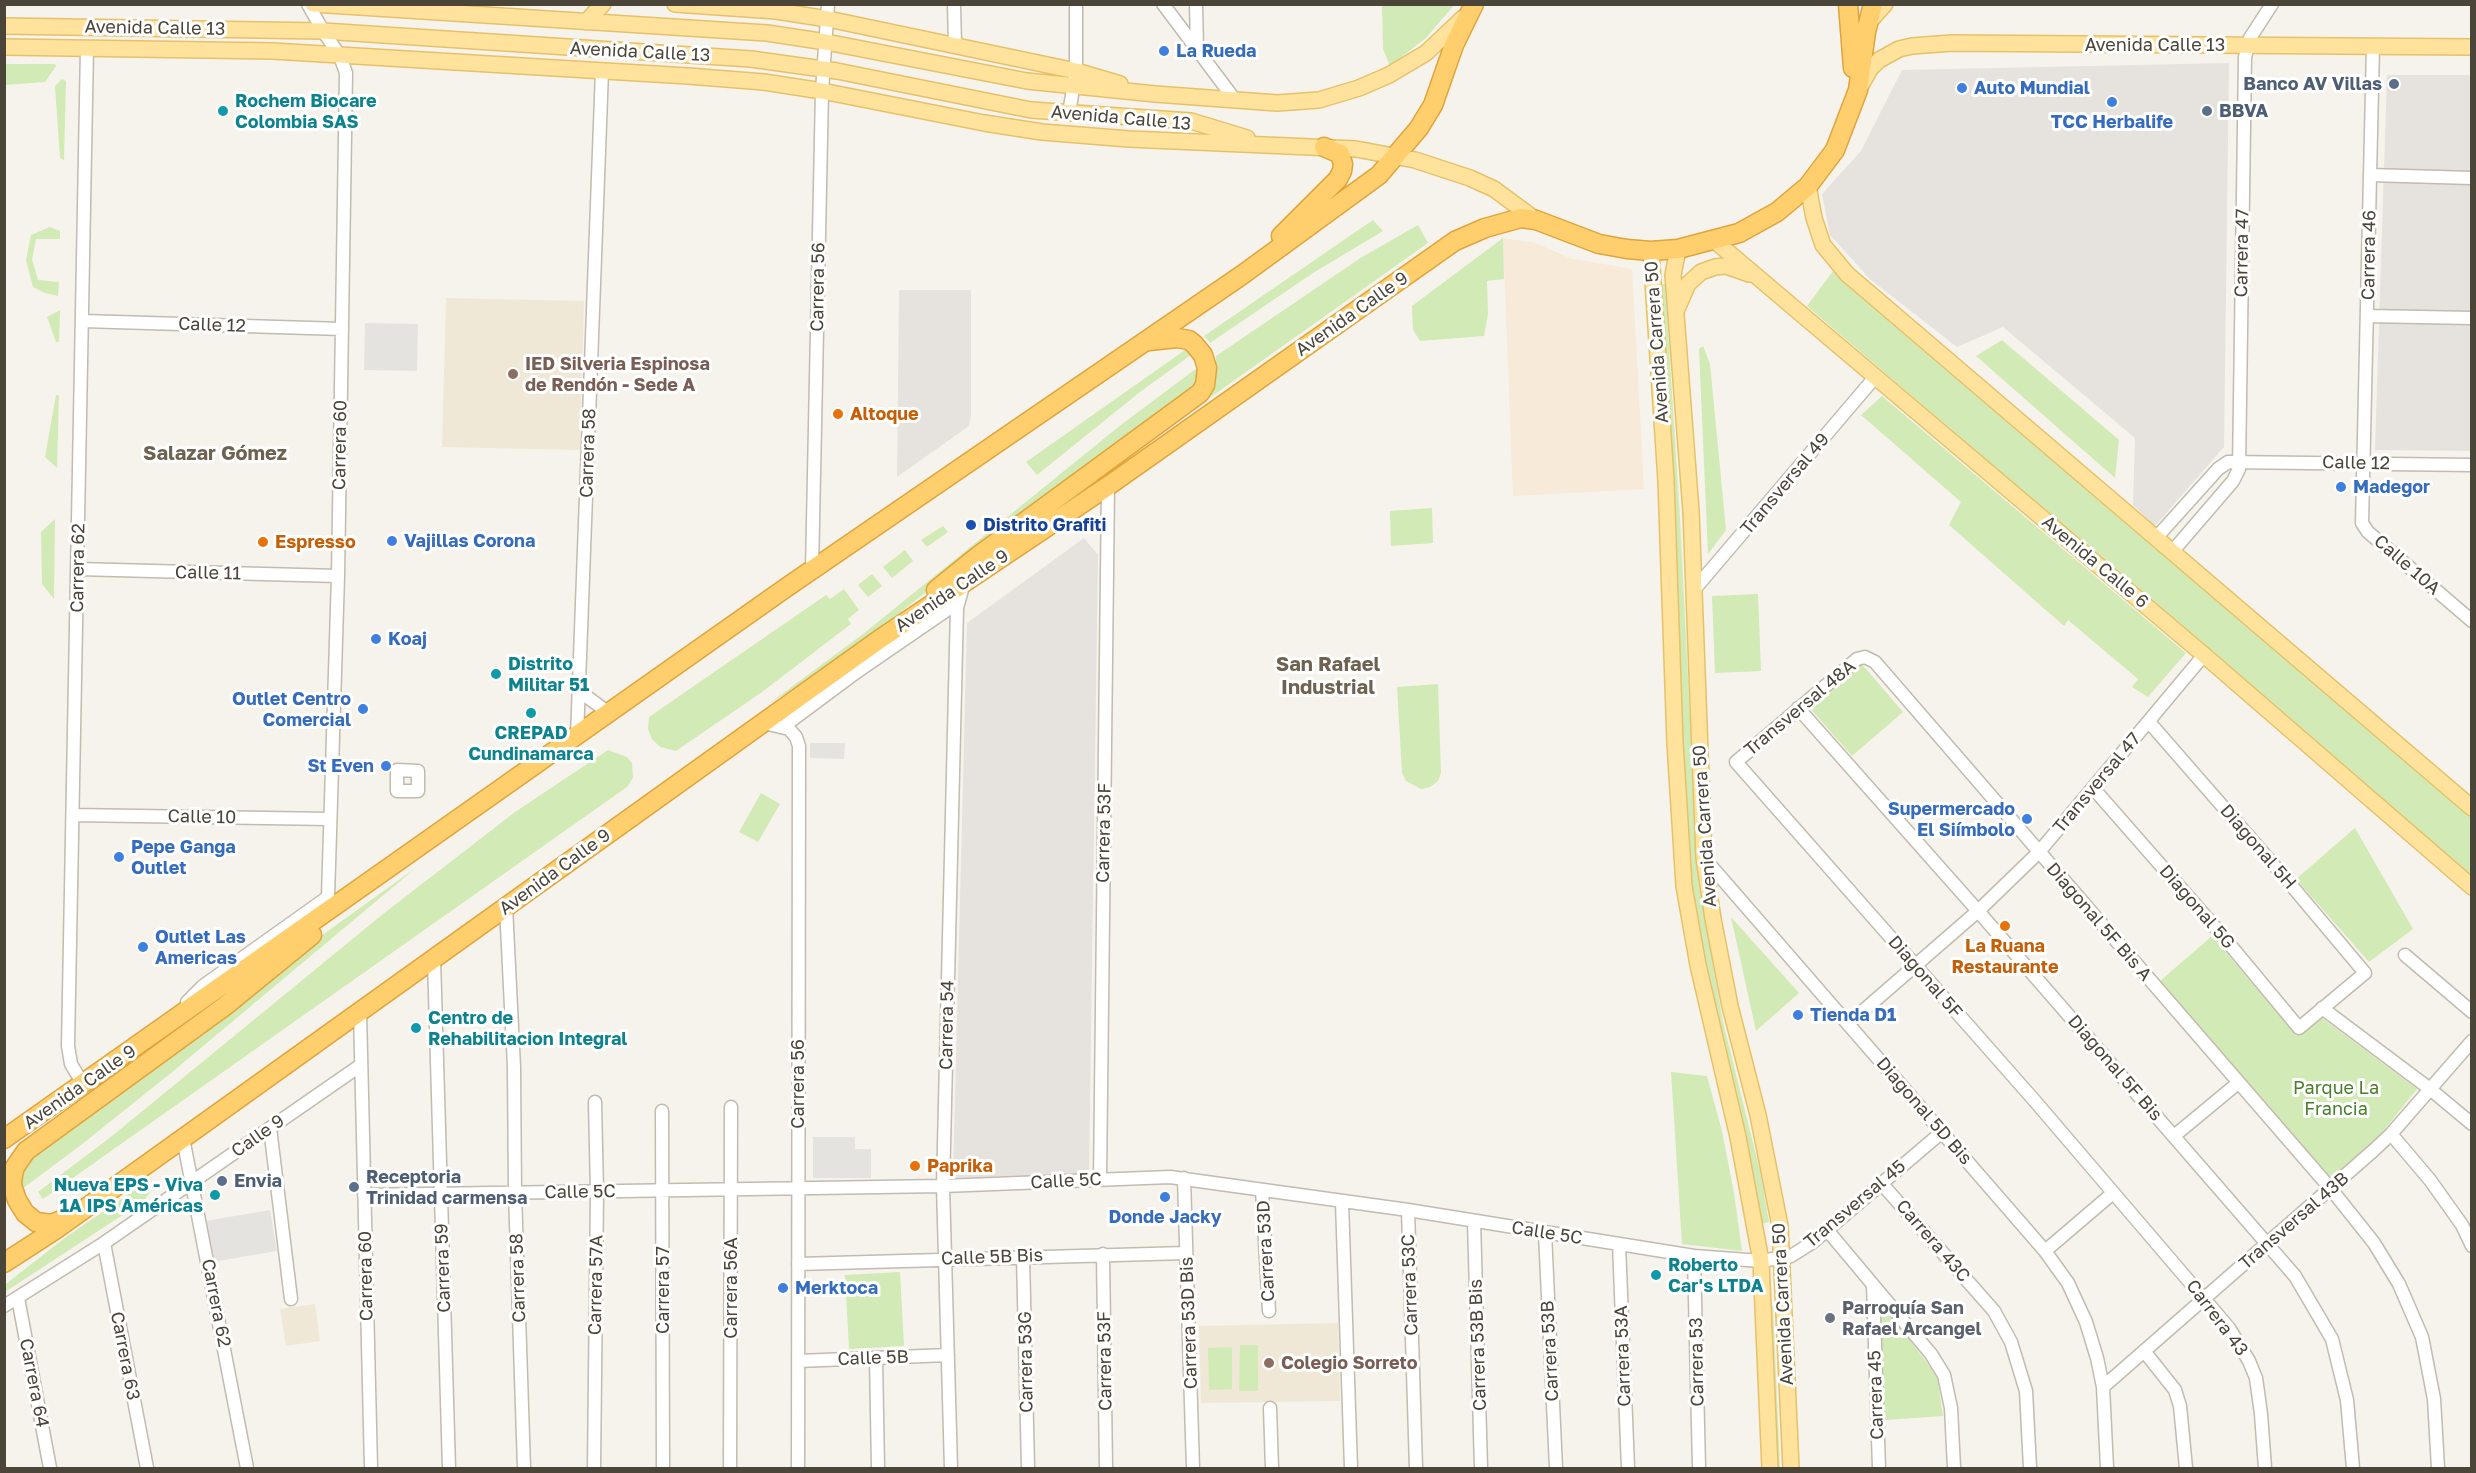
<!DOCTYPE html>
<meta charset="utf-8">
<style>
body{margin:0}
#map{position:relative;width:2476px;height:1473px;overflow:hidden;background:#f6f3ec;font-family:"Golos Text",sans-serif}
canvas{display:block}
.frame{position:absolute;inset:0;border:6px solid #4b4439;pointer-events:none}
</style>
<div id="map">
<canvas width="2476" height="1473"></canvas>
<div class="frame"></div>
</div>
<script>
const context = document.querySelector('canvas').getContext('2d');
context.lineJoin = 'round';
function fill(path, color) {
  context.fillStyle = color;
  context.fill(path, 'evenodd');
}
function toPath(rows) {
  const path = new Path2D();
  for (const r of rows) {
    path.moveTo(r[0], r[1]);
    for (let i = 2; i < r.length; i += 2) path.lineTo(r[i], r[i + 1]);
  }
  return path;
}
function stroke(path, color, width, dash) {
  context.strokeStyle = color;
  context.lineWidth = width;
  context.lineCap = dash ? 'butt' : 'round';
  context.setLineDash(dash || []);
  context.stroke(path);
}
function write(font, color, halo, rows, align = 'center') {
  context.font = font + ' "Golos Text",sans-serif';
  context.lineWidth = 6;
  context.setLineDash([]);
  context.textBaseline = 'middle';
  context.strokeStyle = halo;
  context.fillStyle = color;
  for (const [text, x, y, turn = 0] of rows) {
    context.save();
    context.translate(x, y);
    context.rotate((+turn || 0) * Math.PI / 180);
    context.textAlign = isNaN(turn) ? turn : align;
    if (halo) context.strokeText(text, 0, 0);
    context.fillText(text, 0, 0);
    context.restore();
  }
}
fill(toPath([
 [1503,238,1536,243,1569,258,1632,269,1644,489,1513,496]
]), '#f7ead8');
fill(toPath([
 [2229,63,2224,447,2155,526,2133,505,2135,438,2003,327,1957,347,1870,279,1830,235,1822,194,1861,151,1902,70],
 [2387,75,2471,75,2471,451,2375,450],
 [899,290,971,290,971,416,969,426,897,477],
 [1084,538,1098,555,1089,1173,953,1178,967,623]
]), '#e6e2dd');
fill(toPath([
 [446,298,584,301,580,450,442,447],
 [315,1304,320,1341,286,1346,280,1309],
 [1338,1323,1340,1401,1201,1403,1199,1326]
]), '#efe8d6');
fill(toPath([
 [1382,5,1454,5,1426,38,1390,66,1383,49],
 [5,64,55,64,56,66,45,82,5,85],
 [62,79,66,81,64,160,60,158,55,86],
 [1373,220,1383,231,1313,273,1210,343,1204,336],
 [1418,225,1428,243,1208,399,1216,375,1216,356,1362,257],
 [50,227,60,231,60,239,36,239,32,259,38,280,59,282,58,296,45,293,33,287,26,260,31,235],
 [1503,238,1504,279,1487,281,1488,314,1484,336,1420,341,1413,330,1412,306],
 [1833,271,2113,512,2471,816,2471,876,1807,306],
 [1665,284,1680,518,1698,880,1723,1022,1761,1175,1769,1222,1761,1224,1727,1072,1689,881,1657,285],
 [60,310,59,342,56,342,47,317],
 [2002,340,2119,440,2115,478,1976,356],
 [1703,346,1710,364,1726,530,1708,554,1699,349],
 [1185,350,1191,355,1140,392,1037,475,1026,462],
 [1201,365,1197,385,993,540,843,657,767,705,863,634,1122,424],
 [56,395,59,395,57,468,45,457],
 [1882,396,2186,653,2148,697,2132,687,2138,679,2068,620,2064,626,1949,525,1961,502,1861,415],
 [1432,508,1433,543,1391,546,1390,511],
 [55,519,54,599,42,584,41,532],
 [943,526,948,532,927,547,921,540],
 [905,550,913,561,892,578,883,567],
 [872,574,882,586,868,597,858,585],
 [844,589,859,610,848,619,851,624,762,692,676,751,660,747,652,739,648,729,649,717,826,595,830,599],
 [1758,594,1761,671,1715,673,1712,596],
 [1860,662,1903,712,1852,756,1809,707],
 [1438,684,1441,773,1438,781,1430,787,1421,789,1406,781,1402,773,1397,687],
 [608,750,627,757,632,763,633,778,627,787,43,1199,38,1192,112,1136,383,914,515,812],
 [761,793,780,804,758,842,739,832],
 [2355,828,2413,929,2369,962,2296,879],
 [417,867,171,1073,81,1145,22,1189,19,1177,24,1162,46,1144,92,1115,183,1049,314,941],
 [1731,917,1799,993,1756,1031],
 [2212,936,2296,1035,2322,1018,2417,1089,2380,1135,2330,1179,2160,981],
 [1671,1072,1707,1076,1722,1131,1734,1193,1742,1251,1682,1244],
 [151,1179,153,1184,150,1192,144,1201,5,1292,5,1285,21,1272,66,1237],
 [900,1272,904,1346,849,1349,845,1275],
 [1877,1297,1937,1376,1943,1416,1885,1420],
 [1767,1304,1773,1306,1780,1468,1773,1468],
 [1240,1345,1258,1345,1258,1391,1239,1391],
 [1232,1347,1232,1389,1209,1390,1208,1348]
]), '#d2eab5');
fill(toPath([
 [365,323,418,324,417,371,364,370],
 [810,743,845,743,844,759,810,758],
 [813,1137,855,1137,855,1149,871,1149,871,1178,813,1178],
 [270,1210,277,1251,212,1262,206,1221]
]), '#e5e3e0');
const minor = toPath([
 [954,4,955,46],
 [1163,4,1235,100],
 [1196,4,1197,48],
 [2373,46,2362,523,2368,532,2472,621],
 [1069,113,1076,71,1076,4],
 [2370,175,2472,178],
 [2368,316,2472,318],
 [83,321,342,329],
 [2156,538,2218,469,2228,462,2472,465],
 [2172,552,2233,481,2239,469,2245,57,2250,38,2272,4],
 [78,569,338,576],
 [812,570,822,91,828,4],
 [1693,591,1876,376],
 [579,691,609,713],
 [1798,708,1978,911,2295,1276,2332,1339,2347,1400,2353,1468],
 [764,723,789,729,796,737,799,746,798,1468],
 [784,726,858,671,957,603],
 [577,736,602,71],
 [397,770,418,771,418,791,397,791,397,770],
 [2093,788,2221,934,2299,1028,2365,973,2286,879,2149,722],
 [73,815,330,819],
 [1704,858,1966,1160,2045,1251,2068,1283,2086,1322,2097,1358,2103,1387,2107,1468],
 [506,907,514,1067,515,1193,524,1468],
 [2405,955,2472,1012],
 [434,959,449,1468],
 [187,1002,203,986,328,897,338,576,346,73,340,56,323,31,308,4],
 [2322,1008,2430,1089,2472,1124],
 [360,1012,371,1468],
 [1848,1024,1978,911,2039,852,2204,655],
 [83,1084,71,1064,68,1046,87,48],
 [662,1111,663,1468],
 [270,1128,291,1299],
 [2391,1134,2430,1180,2462,1225,2472,1246],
 [2174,1136,2238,1083],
 [183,1138,247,1468],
 [1184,1178,1193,1468],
 [1100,1179,1108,486],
 [1882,1184,1994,1311,2011,1342,2026,1391,2030,1468],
 [1262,1190,1269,1311],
 [364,1195,943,1186,1170,1177,1408,1210,1694,1256,1761,1261,1791,1256,1813,1242,1942,1132],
 [1342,1202,1351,1468],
 [1408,1210,1416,1468],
 [1474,1221,1481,1468],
 [1828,1231,1931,1354,1944,1375,1951,1408,1954,1468],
 [1545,1233,1556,1468],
 [104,1243,147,1468],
 [1619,1244,1628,1468],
 [2045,1251,2113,1193],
 [1103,1254,1106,1468],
 [1023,1256,1028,1468],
 [1694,1256,1699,1468],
 [798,1264,1186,1253],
 [1873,1285,1879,1468],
 [18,1298,50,1468],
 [4,1306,104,1243,361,1065],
 [2144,1351,2175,1390,2180,1406,2186,1468],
 [876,1358,878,1468],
 [798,1361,948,1355],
 [2103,1387,2374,1150,2391,1134,2472,1041],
 [1270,1408,1272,1468],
 [594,1468,597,1192,595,1102],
 [730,1468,731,1107],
 [951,1468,943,1186,957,608,964,583],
 [2265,1468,2261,1414,2256,1378,2249,1361,2229,1328,2034,1100,1736,762,1857,659,1865,657,1875,662,2331,1189,2374,1243,2399,1284,2422,1337,2434,1399,2438,1468]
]);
const major = toPath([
 [313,4,767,33,826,42,1027,81,1155,94,1277,103,1319,100,1359,88,1389,75,1426,53,1463,18],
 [675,4,776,11,828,19,1076,71,1120,84],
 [586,22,603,4],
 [1869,22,1885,4],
 [4,26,323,31,751,59,837,71,1031,110,1191,121,1247,138],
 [4,47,273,51,688,76,764,82,822,91,984,123,1042,132,1129,139,1356,149,1415,160,1470,178,1494,189,1536,220],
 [1861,85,1870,69,1879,60,1899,49,1912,46,1952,43,2472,47],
 [1808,186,1814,218,1823,245,1847,274,2472,808],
 [1715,241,2204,655,2472,887],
 [1678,249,1673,275,1691,511,1704,858,1713,919,1730,1006,1758,1115,1780,1226,1791,1468],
 [1651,251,1666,481,1675,743,1684,886,1698,965,1738,1137,1761,1261,1770,1468],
 [1677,309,1688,284,1701,272,1715,267,1726,266,1749,274]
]);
const highway = toPath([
 [1848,4,1853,68],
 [1281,236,1338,179,1342,171,1343,164,1340,154,1324,147],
 [936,590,978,556,1200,393,1205,385,1207,368,1203,355,1194,344,1189,340,1177,338,1149,341],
 [4,1139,787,587,1242,275,1379,175,1419,128,1433,105,1454,45,1474,4],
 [64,1219,51,1224,36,1222,25,1213,17,1200,12,1185,13,1175,15,1167,26,1151,225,1006,312,935],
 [4,1263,55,1230,880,639,1108,486,1455,241,1485,228,1521,218,1536,220,1599,244,1627,249,1651,251,1678,249,1739,233,1777,212,1808,186,1835,150,1858,90,1866,32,1873,4]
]);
stroke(minor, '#c2bbae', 15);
stroke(major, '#e6c16a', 18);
stroke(highway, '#e0a43c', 21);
stroke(minor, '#fff', 12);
stroke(major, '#ffe39c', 15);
stroke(highway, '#ffcf6e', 18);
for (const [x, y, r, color] of [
 [1164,51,6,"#3f7fe0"],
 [2394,84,6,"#5c6f8a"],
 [1962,88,6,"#3f7fe0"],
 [2112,102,6,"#3f7fe0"],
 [223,111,6,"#0f9aa8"],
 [2207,111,6,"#5c6f8a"],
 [513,374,6,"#8d6e63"],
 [838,414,6,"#e8710a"],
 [2341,487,6,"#3f7fe0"],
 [971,525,6,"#1a4fb4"],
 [392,541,6,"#3f7fe0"],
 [263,542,6,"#e8710a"],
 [376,639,6,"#3f7fe0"],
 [496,674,6,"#0f9aa8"],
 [363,709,6,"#3f7fe0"],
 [531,713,6,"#0f9aa8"],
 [386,766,6,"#3f7fe0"],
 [2027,819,6,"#3f7fe0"],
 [119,857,6,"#3f7fe0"],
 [2005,926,6,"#e8710a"],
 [143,947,6,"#3f7fe0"],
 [1798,1015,6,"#3f7fe0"],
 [416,1028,6,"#0f9aa8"],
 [915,1166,6,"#e8710a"],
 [222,1181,6,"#5c6f8a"],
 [354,1187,6,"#5c6f8a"],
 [215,1195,6,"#0f9aa8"],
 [1165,1197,6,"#3f7fe0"],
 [1656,1275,6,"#0f9aa8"],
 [783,1288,6,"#3f7fe0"],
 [1830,1318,6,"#6b7280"],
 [1269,1363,6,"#8d6e63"]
]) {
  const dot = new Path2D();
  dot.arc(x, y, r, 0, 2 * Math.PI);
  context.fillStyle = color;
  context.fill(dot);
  stroke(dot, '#fff', 2);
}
write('18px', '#4b4439', '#fff', [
 ["Avenida Calle 13",155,28,1],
 ["Avenida Calle 13",2155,45],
 ["Avenida Calle 13",640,52,3],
 ["Avenida Calle 13",1121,118,5],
 ["Carrera 47",2242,253,-89],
 ["Carrera 46",2369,255,-89],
 ["Carrera 56",818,287,-89],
 ["Avenida Calle 9",1352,314,-35],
 ["Calle 12",212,325,2],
 ["Avenida Carrera 50",1657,342,-94],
 ["Carrera 60",340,445,-89],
 ["Carrera 58",588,453,-88],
 ["Calle 12",2356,463,1],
 ["Transversal 49",1785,484,-50],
 ["Avenida Calle 6",2095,562,40],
 ["Calle 10A",2407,565,41],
 ["Carrera 62",78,568,-89],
 ["Calle 11",208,573,1],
 ["Avenida Calle 9",952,591,-34],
 ["Transversal 48A",1800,708,-40],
 ["Transversal 47",2097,783,-50],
 ["Calle 10",202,817,1],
 ["Avenida Carrera 50",1705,826,-94],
 ["Carrera 53F",1104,833,-89],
 ["Diagonal 5H",2258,847,49],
 ["Avenida Calle 9",555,872,-36],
 ["Diagonal 5G",2197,907,49],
 ["Diagonal 5F Bis A",2099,922,49],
 ["Diagonal 5F",1925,977,49],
 ["Carrera 54",947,1025,-89],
 ["Diagonal 5F Bis",2115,1068,49],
 ["Carrera 56",798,1084,-90],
 ["Avenida Calle 9",80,1087,-35],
 ["Diagonal 5D Bis",1924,1111,49],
 ["Calle 9",258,1136,-35],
 ["Calle 5C",1066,1181,-3],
 ["Calle 5C",580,1192,-1],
 ["Transversal 45",1855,1204,-40],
 ["Transversal 43B",2294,1221,-41],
 ["Calle 5C",1547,1233,9],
 ["Carrera 43C",1933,1241,49],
 ["Carrera 53D",1266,1251,-93],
 ["Calle 5B Bis",992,1257,-2],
 ["Carrera 59",443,1268,-92],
 ["Carrera 60",366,1276,-91],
 ["Carrera 58",518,1278,-92],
 ["Carrera 57A",596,1285,-89],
 ["Carrera 53C",1410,1285,-92],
 ["Carrera 56A",731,1288,-90],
 ["Carrera 57",663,1290,-90],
 ["Carrera 62",216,1303,79],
 ["Avenida Carrera 50",1783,1304,-93],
 ["Carrera 43",2217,1318,53],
 ["Carrera 53D Bis",1189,1323,-92],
 ["Carrera 53B Bis",1478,1345,-92],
 ["Carrera 53B",1550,1351,-93],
 ["Carrera 63",125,1356,79],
 ["Carrera 53A",1623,1356,-92],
 ["Calle 5B",873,1358,-2],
 ["Carrera 53F",1105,1361,-91],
 ["Carrera 53G",1026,1362,-91],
 ["Carrera 53",1697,1362,-91],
 ["Carrera 64",34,1383,79],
 ["Carrera 45",1876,1395,-92]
]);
write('bold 18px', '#366cbe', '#fff', [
 ["La Rueda",1176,51],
 ["Auto Mundial",1974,88],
 ["TCC Herbalife",2112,122,"center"],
 ["Madegor",2353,487],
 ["Vajillas Corona",404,541],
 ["Koaj",388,639],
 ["Outlet Centro",351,699,"right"],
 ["Comercial",351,720,"right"],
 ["St Even",374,766,"right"],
 ["Supermercado",2015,809,"right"],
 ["El Siímbolo",2015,830,"right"],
 ["Pepe Ganga",131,847],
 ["Outlet",131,868],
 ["Outlet Las",155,937],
 ["Americas",155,958],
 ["Tienda D1",1810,1015],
 ["Donde Jacky",1165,1217,"center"],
 ["Merktoca",795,1288]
], 'left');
write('bold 18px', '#4e5e75', '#fff', [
 ["Banco AV Villas",2382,84,"right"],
 ["BBVA",2219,111],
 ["Receptoria",366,1177],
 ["Trinidad carmensa",366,1198],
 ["Envia",234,1181]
], 'left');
write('bold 18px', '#0d838f', '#fff', [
 ["Rochem Biocare",235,101],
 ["Colombia SAS",235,122],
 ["Distrito",508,664],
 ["Militar 51",508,685],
 ["CREPAD",531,733,"center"],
 ["Cundinamarca",531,754,"center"],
 ["Centro de",428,1018],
 ["Rehabilitacion Integral",428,1039],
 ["Nueva EPS - Viva",203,1185,"right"],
 ["1A IPS Américas",203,1206,"right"],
 ["Roberto",1668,1265],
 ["Car's LTDA",1668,1286]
], 'left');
write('bold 18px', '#785e54', '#fff', [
 ["IED Silveria Espinosa",525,364],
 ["de Rendón - Sede A",525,385],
 ["Colegio Sorreto",1281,1363]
], 'left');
write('bold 18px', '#c56008', '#fff', [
 ["Altoque",850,414],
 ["Espresso",275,542],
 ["La Ruana",2005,946,"center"],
 ["Restaurante",2005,967,"center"],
 ["Paprika",927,1166]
], 'left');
write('bold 18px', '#164399', '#fff', [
 ["Distrito Grafiti",983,525]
], 'left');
write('18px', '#4a7f2a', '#fff', [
 ["Parque La",2336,1088],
 ["Francia",2336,1109]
]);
write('bold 18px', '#5b616d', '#fff', [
 ["Parroquía San",1842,1308],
 ["Rafael Arcangel",1842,1329]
], 'left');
write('bold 20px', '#6e6250', '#fff', [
 ["Salazar Gómez",215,454],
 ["San Rafael",1328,665],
 ["Industrial",1328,688]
]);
</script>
